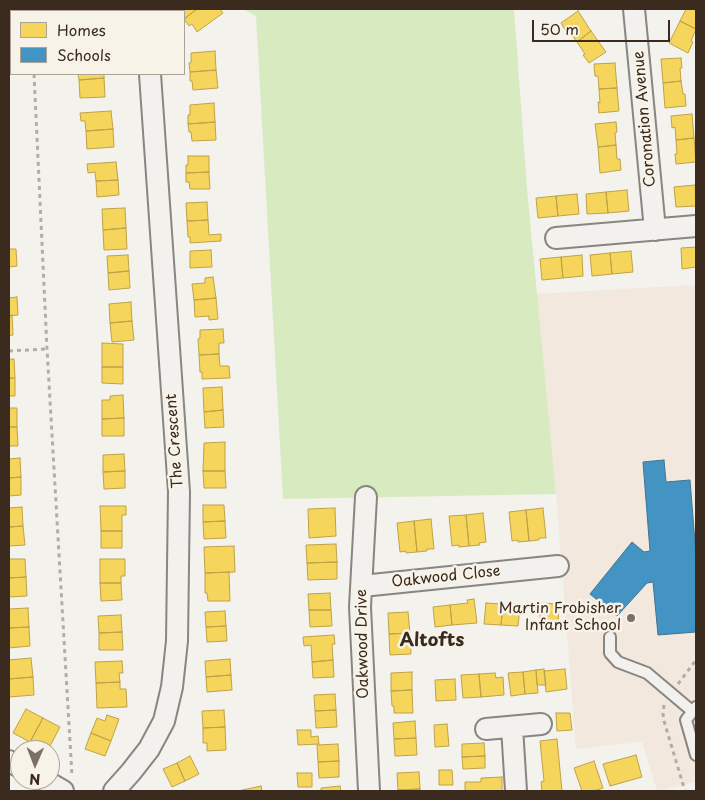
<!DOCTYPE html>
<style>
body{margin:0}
#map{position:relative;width:705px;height:800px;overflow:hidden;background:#f4f2ec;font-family:"Playpen Sans",sans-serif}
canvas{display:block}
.frame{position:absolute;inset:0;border:10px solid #3b2a1e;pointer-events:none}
.legend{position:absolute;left:10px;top:10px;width:175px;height:65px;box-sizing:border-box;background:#f7f3e8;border:1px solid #aca397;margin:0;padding:6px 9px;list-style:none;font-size:15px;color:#3b2a1e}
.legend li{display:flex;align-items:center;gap:10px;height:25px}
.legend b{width:25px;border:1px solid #aca397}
.north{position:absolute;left:10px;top:740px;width:50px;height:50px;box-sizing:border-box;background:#f7f3e8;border:1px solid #aca397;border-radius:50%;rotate:181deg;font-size:14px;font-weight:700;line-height:20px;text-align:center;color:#3b2a1e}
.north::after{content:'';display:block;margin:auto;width:18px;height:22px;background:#7c7066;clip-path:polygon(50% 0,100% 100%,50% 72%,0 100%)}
.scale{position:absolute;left:532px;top:20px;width:138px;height:22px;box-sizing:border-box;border:2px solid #3b2a1e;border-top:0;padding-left:6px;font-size:15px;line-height:18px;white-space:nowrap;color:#3b2a1e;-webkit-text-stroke:4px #f7f3e8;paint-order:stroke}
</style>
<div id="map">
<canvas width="705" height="800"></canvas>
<div class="frame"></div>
<ul class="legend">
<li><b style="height:14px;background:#f6d55c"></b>Homes</li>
<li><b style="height:14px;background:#4393c3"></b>Schools</li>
</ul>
<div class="north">N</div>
<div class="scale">50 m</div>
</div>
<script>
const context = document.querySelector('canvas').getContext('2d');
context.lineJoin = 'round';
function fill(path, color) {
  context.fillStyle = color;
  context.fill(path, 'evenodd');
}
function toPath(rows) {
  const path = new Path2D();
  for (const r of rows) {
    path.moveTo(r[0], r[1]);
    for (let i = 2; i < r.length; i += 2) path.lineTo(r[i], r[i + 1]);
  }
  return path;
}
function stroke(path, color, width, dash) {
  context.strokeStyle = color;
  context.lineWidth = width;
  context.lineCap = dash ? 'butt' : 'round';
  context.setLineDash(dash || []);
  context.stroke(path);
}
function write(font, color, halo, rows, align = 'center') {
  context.font = font + ' "Playpen Sans",sans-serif';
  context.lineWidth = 5;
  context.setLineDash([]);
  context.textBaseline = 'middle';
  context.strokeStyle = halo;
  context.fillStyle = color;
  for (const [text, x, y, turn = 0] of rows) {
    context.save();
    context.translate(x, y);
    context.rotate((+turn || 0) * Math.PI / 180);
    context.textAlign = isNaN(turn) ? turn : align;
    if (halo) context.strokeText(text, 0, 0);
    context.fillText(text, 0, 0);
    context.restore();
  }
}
fill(toPath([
 [696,285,696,782,657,791,642,742,576,749,556,494,535,294]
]), '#f3e8dd');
fill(toPath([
 [243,9,514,9,527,189,556,494,283,499,256,16]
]), '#d8eac0');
const homes = toPath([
 [79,9,112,9,111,11,83,11,79,9],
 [180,9,197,9,184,19,184,11,179,11,181,10,180,9],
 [197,9,220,9,223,13,197,32,192,24,189,26,184,19,197,9],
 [686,9,696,9,696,29,680,21,686,9],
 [578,11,591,31,577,42,570,32,567,33,561,23,578,11],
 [680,21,696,29,691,41,693,42,688,53,669,43,680,21],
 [591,31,606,52,589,63,583,55,585,54,577,42,591,31],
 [215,51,216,70,190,72,189,63,191,63,191,53,215,51],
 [681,58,682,68,680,68,681,81,663,83,661,59,681,58],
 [615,63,617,88,599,89,598,76,595,76,594,64,615,63],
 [216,70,218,88,193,90,192,81,190,81,190,72,216,70],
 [78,74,104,74,104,78,79,80,78,74],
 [104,78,105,97,80,98,79,80,104,78],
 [681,81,683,94,685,94,686,106,665,108,663,83,681,81],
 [617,88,619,111,599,113,598,102,600,103,599,89,617,88],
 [214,103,215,122,188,124,188,115,190,115,190,105,214,103],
 [111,111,113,129,86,131,85,121,81,121,80,113,111,111],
 [692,114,694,138,676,140,675,127,672,128,671,116,692,114],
 [215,122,216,140,192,141,191,132,189,132,188,124,215,122],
 [616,122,617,132,615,133,616,145,598,147,595,124,616,122],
 [113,129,114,147,87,149,86,131,113,129],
 [694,138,696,162,676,164,675,154,677,154,676,140,694,138],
 [616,145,617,159,620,159,621,170,600,173,598,147,616,145],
 [188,156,209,156,209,172,186,173,186,165,188,165,188,156],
 [116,162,118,180,96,181,95,172,88,173,87,164,116,162],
 [209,172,210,189,190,189,189,182,186,182,186,173,209,172],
 [118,180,119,195,97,197,96,181,118,180],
 [695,185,696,206,676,207,674,187,695,185],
 [627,190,629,211,608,213,606,192,627,190],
 [606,192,608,213,587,214,586,194,606,192],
 [577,194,579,214,558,216,556,196,577,194],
 [556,196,558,216,538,218,536,198,556,196],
 [207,202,208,220,187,221,186,203,207,202],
 [125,208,126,228,103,230,102,209,125,208],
 [208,220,209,235,221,234,221,241,190,243,190,237,188,237,187,221,208,220],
 [126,228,127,249,104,250,103,230,126,228],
 [696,247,696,267,682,269,681,248,696,247],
 [9,249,16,249,17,266,9,267,9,249],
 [211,250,212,267,190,268,190,251,211,250],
 [631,251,633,272,612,274,610,253,631,251],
 [610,253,612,274,592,276,590,255,610,253],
 [128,255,129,271,108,273,107,256,128,255],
 [582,255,583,276,563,278,561,257,582,255],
 [561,257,563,278,542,280,540,259,561,257],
 [129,271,130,288,109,290,108,273,129,271],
 [213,277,216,298,194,300,192,284,205,283,205,278,213,277],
 [17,297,18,315,9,316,9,298,17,297],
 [216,298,218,319,209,320,209,316,195,317,194,300,216,298],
 [131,302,132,321,110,323,109,304,131,302],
 [12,315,13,335,9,336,9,316,12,315],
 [132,321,134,340,112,342,110,323,132,321],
 [223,329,224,343,219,343,219,354,199,355,198,339,200,338,200,330,223,329],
 [102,343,123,344,123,367,102,367,102,343],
 [219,354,220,366,229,366,230,378,202,379,202,372,200,372,199,355,219,354],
 [9,359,14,359,15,378,9,378,9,359],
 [102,367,123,367,123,384,102,383,102,367],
 [9,378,15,378,15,396,9,396,9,378],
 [222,387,223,410,204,412,203,388,222,387],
 [123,395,124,418,102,419,102,400,110,400,110,396,123,395],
 [9,408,17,408,17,427,9,427,9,408],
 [223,410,224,427,205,428,204,412,223,410],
 [124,418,124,436,102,436,102,419,124,418],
 [9,427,17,427,18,446,9,446,9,427],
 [225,442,225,471,203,471,204,443,225,442],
 [124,454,125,471,103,472,103,455,124,454],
 [20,458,21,477,9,478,9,459,20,458],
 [125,471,125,488,104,489,103,472,125,471],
 [203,471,225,471,226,488,204,488,203,471],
 [21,477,21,495,9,496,9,478,21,477],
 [203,505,224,505,225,521,203,522,203,505],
 [100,506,126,506,126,515,122,515,122,531,101,531,100,506],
 [22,507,23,526,9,527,9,508,22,507],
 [335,508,336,536,309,538,308,509,335,508],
 [543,508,546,538,539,538,539,540,529,541,526,510,543,508],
 [526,510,529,541,518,542,518,540,512,541,509,512,526,510],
 [483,513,486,542,479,543,480,545,469,546,466,515,483,513],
 [466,515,469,546,459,547,459,545,452,546,449,516,466,515],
 [431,519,434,549,427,549,427,551,417,552,414,521,431,519],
 [225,521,226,538,204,539,203,522,225,521],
 [414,521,417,552,406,553,406,551,400,552,397,523,414,521],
 [23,526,25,545,9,546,9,527,23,526],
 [101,531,122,531,122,548,101,548,101,531],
 [336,544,337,562,307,563,306,545,336,544],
 [234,546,235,572,205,573,204,547,234,546],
 [9,559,25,559,26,577,9,578,9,559],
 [100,559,125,559,125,576,121,576,121,583,100,583,100,559],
 [337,562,337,579,308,580,307,563,337,562],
 [229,572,230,601,208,601,207,593,205,593,205,573,229,572],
 [26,577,27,596,9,597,9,578,26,577],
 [100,583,121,583,122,600,101,601,100,583],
 [330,593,331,610,309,610,308,594,330,593],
 [474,599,477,623,452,625,450,605,468,603,467,600,474,599],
 [486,603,503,604,501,625,484,624,486,603],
 [540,603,559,604,558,625,540,624,540,603],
 [503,604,520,606,518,626,501,625,503,604],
 [450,605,452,625,435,627,433,607,450,605],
 [28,608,29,627,9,628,9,609,28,608],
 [309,610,331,610,332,626,310,627,309,610],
 [225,611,226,626,206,627,205,612,225,611],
 [408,612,410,633,389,634,388,613,408,612],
 [121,615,122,632,99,633,98,616,121,615],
 [226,626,227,641,207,642,206,627,226,626],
 [29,627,30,646,9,648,9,628,29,627],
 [122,632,123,650,99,650,99,633,122,632],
 [410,633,411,654,390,655,389,634,410,633],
 [334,635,335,644,332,644,333,660,312,662,311,645,304,646,303,637,334,635],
 [31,658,33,677,9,679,9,660,31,658],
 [230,659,231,675,206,677,205,661,230,659],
 [333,660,334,677,313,678,312,662,333,660],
 [122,661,123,673,119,673,120,682,96,683,95,662,122,661],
 [544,669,546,685,537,685,536,670,544,669],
 [565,669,567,689,546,692,544,671,565,669],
 [536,670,538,693,525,694,523,672,536,670],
 [412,672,412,690,391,691,391,673,412,672],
 [523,672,525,694,511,696,508,673,523,672],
 [495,673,496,678,503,677,504,695,481,697,479,674,495,673],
 [479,674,481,697,463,698,461,675,479,674],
 [231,675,232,690,207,692,206,677,231,675],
 [33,677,34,695,9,697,9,679,33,677],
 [455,679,456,700,436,701,435,680,455,679],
 [120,682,120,689,126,689,127,707,97,708,96,683,120,682],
 [412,690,413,713,394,713,394,706,392,706,391,691,412,690],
 [335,694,336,710,315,711,314,695,335,694],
 [26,709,43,718,30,742,13,733,26,709],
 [224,710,225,727,203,728,202,711,224,710],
 [336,710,337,727,316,728,315,711,336,710],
 [556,713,570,713,572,730,557,731,556,713],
 [107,715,119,719,111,741,91,733,97,718,105,721,107,715],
 [43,718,60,727,48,750,45,750,30,742,43,718],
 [415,721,416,738,394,739,393,723,415,721],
 [447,724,449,746,435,747,434,725,447,724],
 [225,727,226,750,207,751,207,743,203,743,203,728,225,727],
 [297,730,311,730,311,737,318,736,319,744,298,745,297,730],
 [91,733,111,741,105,756,85,749,91,733],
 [416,738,417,755,395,756,394,739,416,738],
 [557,739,562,791,542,791,541,782,544,781,540,741,557,739],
 [484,743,485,756,462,757,462,744,484,743],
 [338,744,339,761,318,762,317,745,338,744],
 [636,755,642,777,610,786,603,764,636,755],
 [190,756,199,774,185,781,177,763,190,756],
 [485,756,485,768,463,769,462,757,485,756],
 [339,761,339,777,319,778,318,762,339,761],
 [594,761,603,788,594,791,582,791,574,768,594,761],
 [177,763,185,781,172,787,163,769,177,763],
 [439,770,452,770,453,785,439,785,439,770],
 [419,772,420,789,398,790,397,773,419,772],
 [297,773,312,773,312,787,298,787,297,773],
 [502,777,502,791,465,791,465,782,481,782,481,778,502,777],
 [261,786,262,791,238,791,261,786],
 [340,786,341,791,321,791,321,788,340,786],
 [420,789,420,791,398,791,398,790,420,789]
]);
fill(homes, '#f6d55c');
stroke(homes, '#bea249', 1);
const schools = toPath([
 [664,460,666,482,690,480,696,555,696,632,658,635,653,582,647,583,617,616,590,594,632,542,644,552,650,551,643,462,664,460]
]);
fill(schools, '#4393c3');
stroke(schools, '#417492', 1);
const lane = toPath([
 [610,637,610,653,618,662,647,673,692,711],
 [696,707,686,720,696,755]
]);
const street = toPath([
 [634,9,655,230],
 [556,238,696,226],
 [366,497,360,607,369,791],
 [362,586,558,566],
 [512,727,516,791],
 [486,729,541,724],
 [9,761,20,767],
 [44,780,63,791],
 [114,791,131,772,149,749,164,721,172,687,177,641,179,492,150,74]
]);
stroke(lane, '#898580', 14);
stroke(street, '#898580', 24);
stroke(toPath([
 [29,9,29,11],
 [34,74,47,349,72,776],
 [9,351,47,349],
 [678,684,696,660],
 [664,705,663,714,664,721,685,791]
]), '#b1aeaa', 3, [4, 4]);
stroke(lane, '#f2f1ed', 10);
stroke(street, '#f2f1ed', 20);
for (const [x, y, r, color] of [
 [631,618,5,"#7c7066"]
]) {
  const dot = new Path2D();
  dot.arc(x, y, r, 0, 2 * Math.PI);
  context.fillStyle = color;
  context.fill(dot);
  stroke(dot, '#f7f3e8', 2);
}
write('15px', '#3b2a1e', '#f7f3e8', [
 ["Coronation Avenue",645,119,-95],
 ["The Crescent",175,441,-94],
 ["Oakwood Close",446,577,-6],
 ["Oakwood Drive",363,644,-91]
]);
write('15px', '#3b2a1e', '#f7f3e8', [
 ["Martin Frobisher",621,609],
 ["Infant School",621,626]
], 'right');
write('bold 18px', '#3b2a1e', '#f7f3e8', [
 ["Altofts",432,641]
]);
</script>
